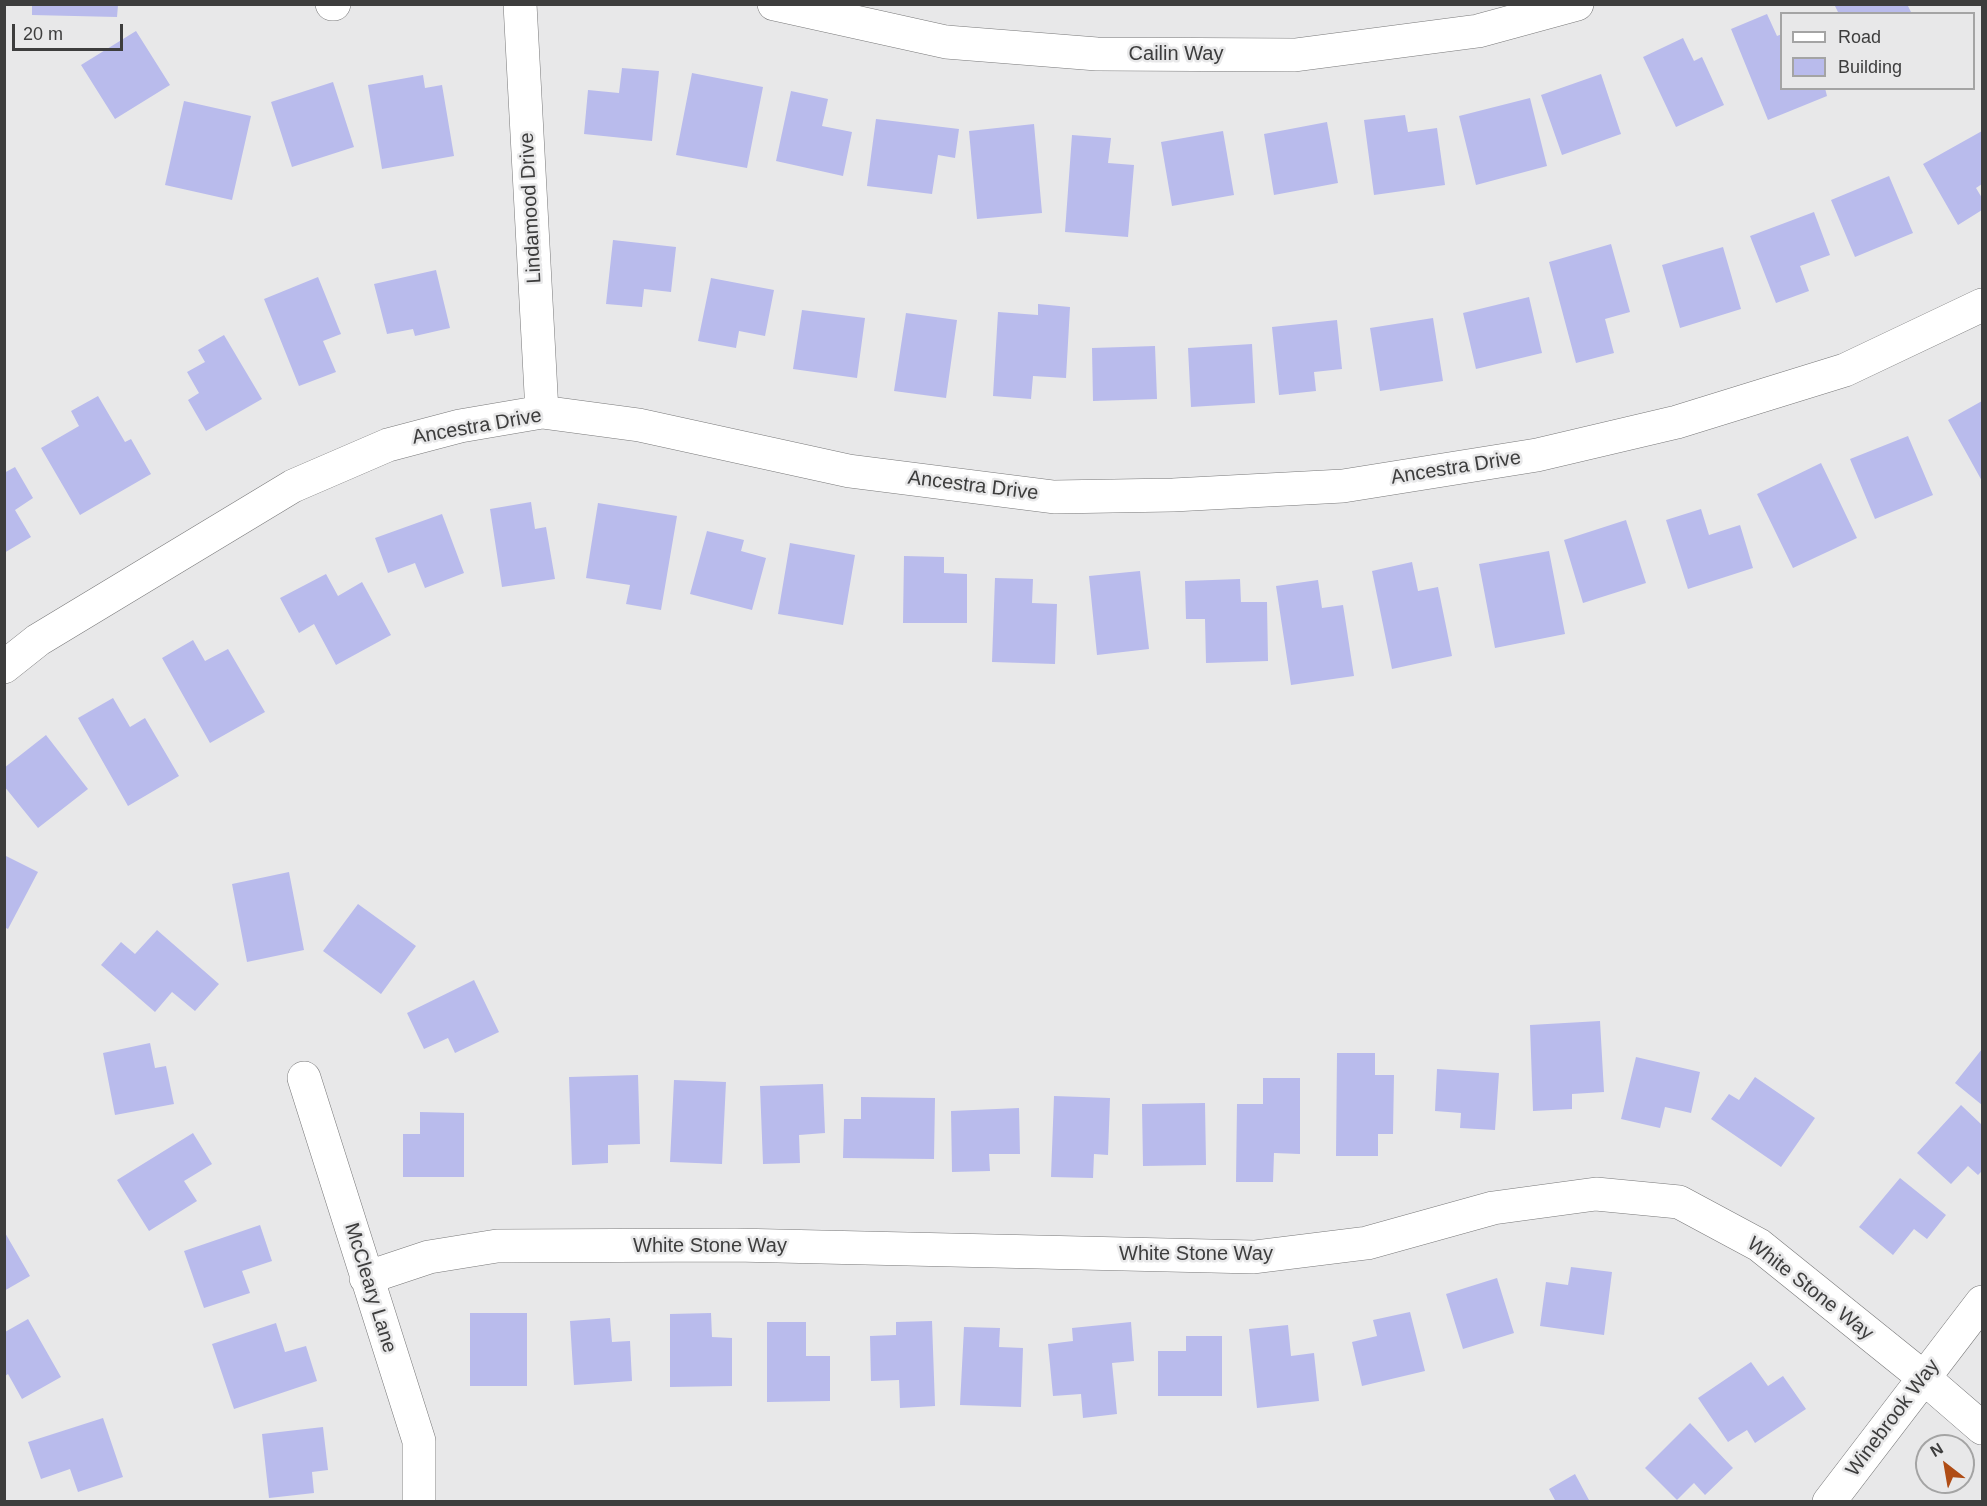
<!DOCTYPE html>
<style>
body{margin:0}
#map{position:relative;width:1987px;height:1506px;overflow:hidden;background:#e8e8e9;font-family:Arial,sans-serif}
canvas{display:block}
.frame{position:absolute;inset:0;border:6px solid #3d3d3d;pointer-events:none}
.legend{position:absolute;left:1780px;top:12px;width:195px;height:78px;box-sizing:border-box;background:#e8e8e9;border:2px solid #a4a4a4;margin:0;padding:8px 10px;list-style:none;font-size:18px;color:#3d3d3d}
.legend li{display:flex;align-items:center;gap:12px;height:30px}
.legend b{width:30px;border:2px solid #a4a4a4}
.north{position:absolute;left:1915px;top:1434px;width:60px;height:60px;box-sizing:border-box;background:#e8e8e9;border:2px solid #a4a4a4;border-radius:50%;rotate:329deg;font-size:16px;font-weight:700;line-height:24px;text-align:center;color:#3d3d3d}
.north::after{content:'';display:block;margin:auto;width:21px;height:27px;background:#af4c15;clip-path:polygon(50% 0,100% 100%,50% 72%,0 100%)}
.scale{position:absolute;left:12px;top:24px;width:111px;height:27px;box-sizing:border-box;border:3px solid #3d3d3d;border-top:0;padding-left:8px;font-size:18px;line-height:21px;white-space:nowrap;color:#3d3d3d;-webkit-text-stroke:4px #e8e8e9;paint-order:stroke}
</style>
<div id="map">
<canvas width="1987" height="1506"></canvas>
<div class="frame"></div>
<ul class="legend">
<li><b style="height:8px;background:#fff"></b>Road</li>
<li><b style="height:16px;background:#b9bbec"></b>Building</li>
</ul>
<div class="north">N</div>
<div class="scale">20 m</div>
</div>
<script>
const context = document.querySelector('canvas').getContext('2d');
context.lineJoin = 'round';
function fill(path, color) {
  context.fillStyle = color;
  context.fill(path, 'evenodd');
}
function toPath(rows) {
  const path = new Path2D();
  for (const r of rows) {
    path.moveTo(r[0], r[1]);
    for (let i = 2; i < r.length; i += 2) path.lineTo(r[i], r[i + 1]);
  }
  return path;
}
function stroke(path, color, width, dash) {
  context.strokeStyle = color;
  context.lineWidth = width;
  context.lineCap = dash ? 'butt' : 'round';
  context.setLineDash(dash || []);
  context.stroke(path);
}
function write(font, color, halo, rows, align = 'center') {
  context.font = font + ' Arial,sans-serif';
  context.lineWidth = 5;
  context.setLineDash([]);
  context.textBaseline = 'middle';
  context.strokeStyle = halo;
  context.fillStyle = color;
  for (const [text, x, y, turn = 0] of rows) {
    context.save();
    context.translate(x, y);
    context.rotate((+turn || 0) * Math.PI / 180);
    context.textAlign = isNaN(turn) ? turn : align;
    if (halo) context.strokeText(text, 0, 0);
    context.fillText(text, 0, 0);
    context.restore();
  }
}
fill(toPath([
 [1834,4,1907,4,1912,14,1839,14],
 [32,5,118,5,117,17,32,15],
 [1767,14,1777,36,1782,34,1782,88,1825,88,1827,96,1768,120,1731,29],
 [136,31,170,85,115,119,81,65],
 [1683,38,1694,61,1702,57,1724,105,1676,127,1643,57],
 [622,68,659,71,652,141,584,134,588,90,619,93],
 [692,73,763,87,747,168,676,155],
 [1601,74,1621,134,1562,155,1541,95],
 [423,75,425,88,442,85,454,156,382,169,368,85],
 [333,82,354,147,292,167,271,102],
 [791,91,828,99,822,126,852,132,843,176,776,161],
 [1530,98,1547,166,1476,185,1459,116],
 [184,101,251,116,232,200,165,185],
 [1405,115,1408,132,1437,128,1445,185,1374,195,1364,120],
 [876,119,959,129,955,158,938,155,932,194,867,186],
 [1327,122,1338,183,1274,195,1264,134],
 [1034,124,1042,213,977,219,969,131],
 [1223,131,1234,195,1172,206,1161,142],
 [1982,131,1982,184,1976,188,1982,198,1982,210,1958,225,1923,164],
 [1072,135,1111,138,1108,163,1134,165,1128,237,1065,232],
 [1889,176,1913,233,1855,257,1831,200],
 [1814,212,1830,255,1800,266,1809,291,1776,303,1750,236],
 [613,240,676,247,671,292,644,289,642,307,606,304],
 [1611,244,1630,312,1605,319,1614,353,1576,363,1549,262],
 [1723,247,1741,309,1680,328,1662,265],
 [436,270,450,328,415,336,413,329,387,334,374,284],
 [318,277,341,334,323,341,336,372,299,386,264,299],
 [711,278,774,290,765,336,739,331,736,348,698,341],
 [1529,297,1542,353,1476,369,1463,313],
 [1038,304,1070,307,1066,378,1033,376,1031,399,993,396,998,312,1038,315],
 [802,310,865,318,857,378,793,369],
 [906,313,957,320,946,398,894,391],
 [1433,318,1443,381,1380,391,1370,328],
 [1337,320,1342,369,1314,372,1316,391,1279,395,1272,327],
 [224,335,262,399,206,431,188,400,199,393,187,372,205,362,198,350],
 [1252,344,1255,403,1191,407,1188,348],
 [1155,346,1157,399,1093,401,1092,348],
 [98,396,125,442,131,439,151,474,80,515,41,448,79,426,71,411],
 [1982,401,1982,481,1948,420],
 [1908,436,1933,495,1875,519,1850,459],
 [1821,463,1857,538,1793,568,1757,494],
 [15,467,33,498,15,510,31,537,4,553,4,473],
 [531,502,535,529,546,527,555,579,502,587,490,509],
 [598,503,677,516,661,610,626,604,630,585,586,578],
 [1701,509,1709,535,1740,525,1753,568,1688,589,1666,520],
 [442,514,464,573,425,588,415,563,388,573,375,538],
 [1626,520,1646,583,1583,603,1564,540],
 [707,531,744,540,741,551,766,558,752,610,690,594],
 [790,543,855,555,843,625,778,614],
 [1549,551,1565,634,1495,648,1479,564],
 [904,556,944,557,944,573,967,574,967,623,903,623],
 [1412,562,1418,591,1438,587,1452,656,1392,669,1372,571],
 [1140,571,1149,649,1097,655,1089,576],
 [326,574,338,596,362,582,391,635,336,665,314,624,299,633,280,598],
 [995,578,1033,579,1032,603,1057,604,1055,664,992,662],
 [1240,579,1241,602,1267,602,1268,661,1206,663,1205,619,1186,619,1185,581],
 [1318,580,1322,608,1343,605,1354,676,1291,685,1276,586],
 [193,640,205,661,228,649,265,712,210,743,162,658],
 [113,698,130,727,145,718,179,776,128,806,78,718],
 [46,735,88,789,38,828,4,786,4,768],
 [4,855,38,872,8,929,4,927],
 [289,872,304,950,247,962,232,884],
 [358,904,416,946,381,994,323,951],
 [157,930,219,984,195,1011,172,992,155,1012,101,965,121,942,135,954],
 [474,980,499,1032,455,1053,448,1038,424,1049,407,1013],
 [1600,1021,1604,1092,1572,1094,1572,1109,1533,1111,1530,1025],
 [150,1043,155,1068,166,1066,174,1104,115,1115,103,1053],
 [1982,1049,1982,1105,1955,1083],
 [1337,1053,1375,1053,1375,1075,1394,1075,1393,1134,1378,1134,1378,1156,1336,1156],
 [1636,1057,1700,1072,1691,1113,1665,1107,1660,1128,1621,1119],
 [1437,1069,1499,1073,1495,1130,1460,1128,1461,1113,1435,1111],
 [638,1075,640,1144,608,1145,608,1163,572,1165,569,1077],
 [1755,1077,1815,1118,1781,1167,1711,1119,1729,1094,1739,1100],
 [1263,1078,1300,1078,1300,1154,1274,1153,1273,1182,1236,1182,1237,1104,1263,1104],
 [674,1080,726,1082,722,1164,670,1162],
 [823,1084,825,1133,799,1135,800,1163,763,1164,760,1086],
 [1054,1096,1110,1098,1108,1155,1094,1154,1093,1178,1051,1177],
 [861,1097,935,1098,934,1159,843,1158,844,1119,861,1119],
 [1205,1103,1206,1165,1143,1166,1142,1104],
 [1961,1105,1982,1125,1982,1171,1978,1175,1968,1166,1951,1184,1917,1153],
 [1019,1108,1020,1154,989,1154,990,1171,952,1172,951,1111],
 [420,1112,464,1113,464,1177,403,1177,403,1134,420,1134],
 [193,1133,212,1164,184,1181,197,1201,149,1231,117,1180],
 [1900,1178,1946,1215,1927,1239,1914,1229,1893,1255,1859,1227],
 [260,1225,272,1261,242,1271,250,1293,204,1308,184,1251],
 [4,1231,30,1276,4,1291],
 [1571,1267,1612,1272,1604,1335,1540,1326,1546,1282,1568,1285],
 [1497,1278,1514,1333,1463,1349,1446,1294],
 [1410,1312,1425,1371,1362,1386,1352,1342,1377,1336,1373,1320],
 [470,1313,527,1313,527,1386,470,1386],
 [711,1313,712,1337,732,1338,732,1386,670,1387,670,1314],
 [610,1318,612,1342,630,1341,632,1381,574,1385,570,1321],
 [28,1319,61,1377,22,1399,8,1374,5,1376,5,1332],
 [932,1321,935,1406,900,1408,899,1380,871,1381,870,1336,896,1335,896,1322],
 [767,1322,806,1322,806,1356,830,1356,830,1401,767,1402],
 [1131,1322,1134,1361,1112,1363,1117,1414,1083,1418,1081,1394,1053,1396,1048,1344,1073,1341,1072,1328],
 [276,1323,285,1352,306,1346,317,1381,234,1409,212,1344],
 [1288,1325,1291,1356,1314,1353,1319,1401,1257,1408,1249,1329],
 [964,1327,1000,1328,999,1347,1023,1348,1021,1407,960,1405],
 [1186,1336,1222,1336,1222,1396,1158,1396,1158,1351,1186,1351],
 [1751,1362,1768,1386,1783,1376,1806,1409,1755,1443,1747,1430,1728,1442,1698,1398],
 [103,1418,123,1477,78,1492,70,1469,41,1479,28,1442],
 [1690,1423,1733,1468,1705,1495,1694,1483,1677,1500,1645,1468],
 [323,1427,328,1470,312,1472,314,1493,269,1498,262,1434],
 [1575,1474,1590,1502,1556,1502,1549,1489]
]), '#b9bbec');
const minor = toPath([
 [332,4,334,4],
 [520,4,542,412],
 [774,4,946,42,1097,54,1295,55,1478,31,1577,4],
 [4,667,38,640,293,486,388,445,460,426,542,412,639,425,849,471,1054,497,1173,495,1343,486,1537,455,1677,422,1845,370,1982,305],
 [304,1078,419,1441,419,1502],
 [366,1278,429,1257,497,1246,735,1245,1254,1257,1367,1243,1493,1208,1596,1194,1679,1202,1759,1245,1923,1377,1982,1428],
 [1829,1502,1982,1302]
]);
stroke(minor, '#787879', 34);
stroke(minor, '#fff', 33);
write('20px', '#3d3d3d', '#e8e8e9', [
 ["Cailin Way",1176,54],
 ["Lindamood Drive",531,208,-93],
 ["Ancestra Drive",477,427,-10],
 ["Ancestra Drive",1456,468,-9],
 ["Ancestra Drive",973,486,7],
 ["White Stone Way",710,1246],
 ["White Stone Way",1196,1254],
 ["McCleary Lane",370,1288,73],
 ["White Stone Way",1810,1289,38],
 ["Winebrook Way",1893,1418,-53]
]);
</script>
